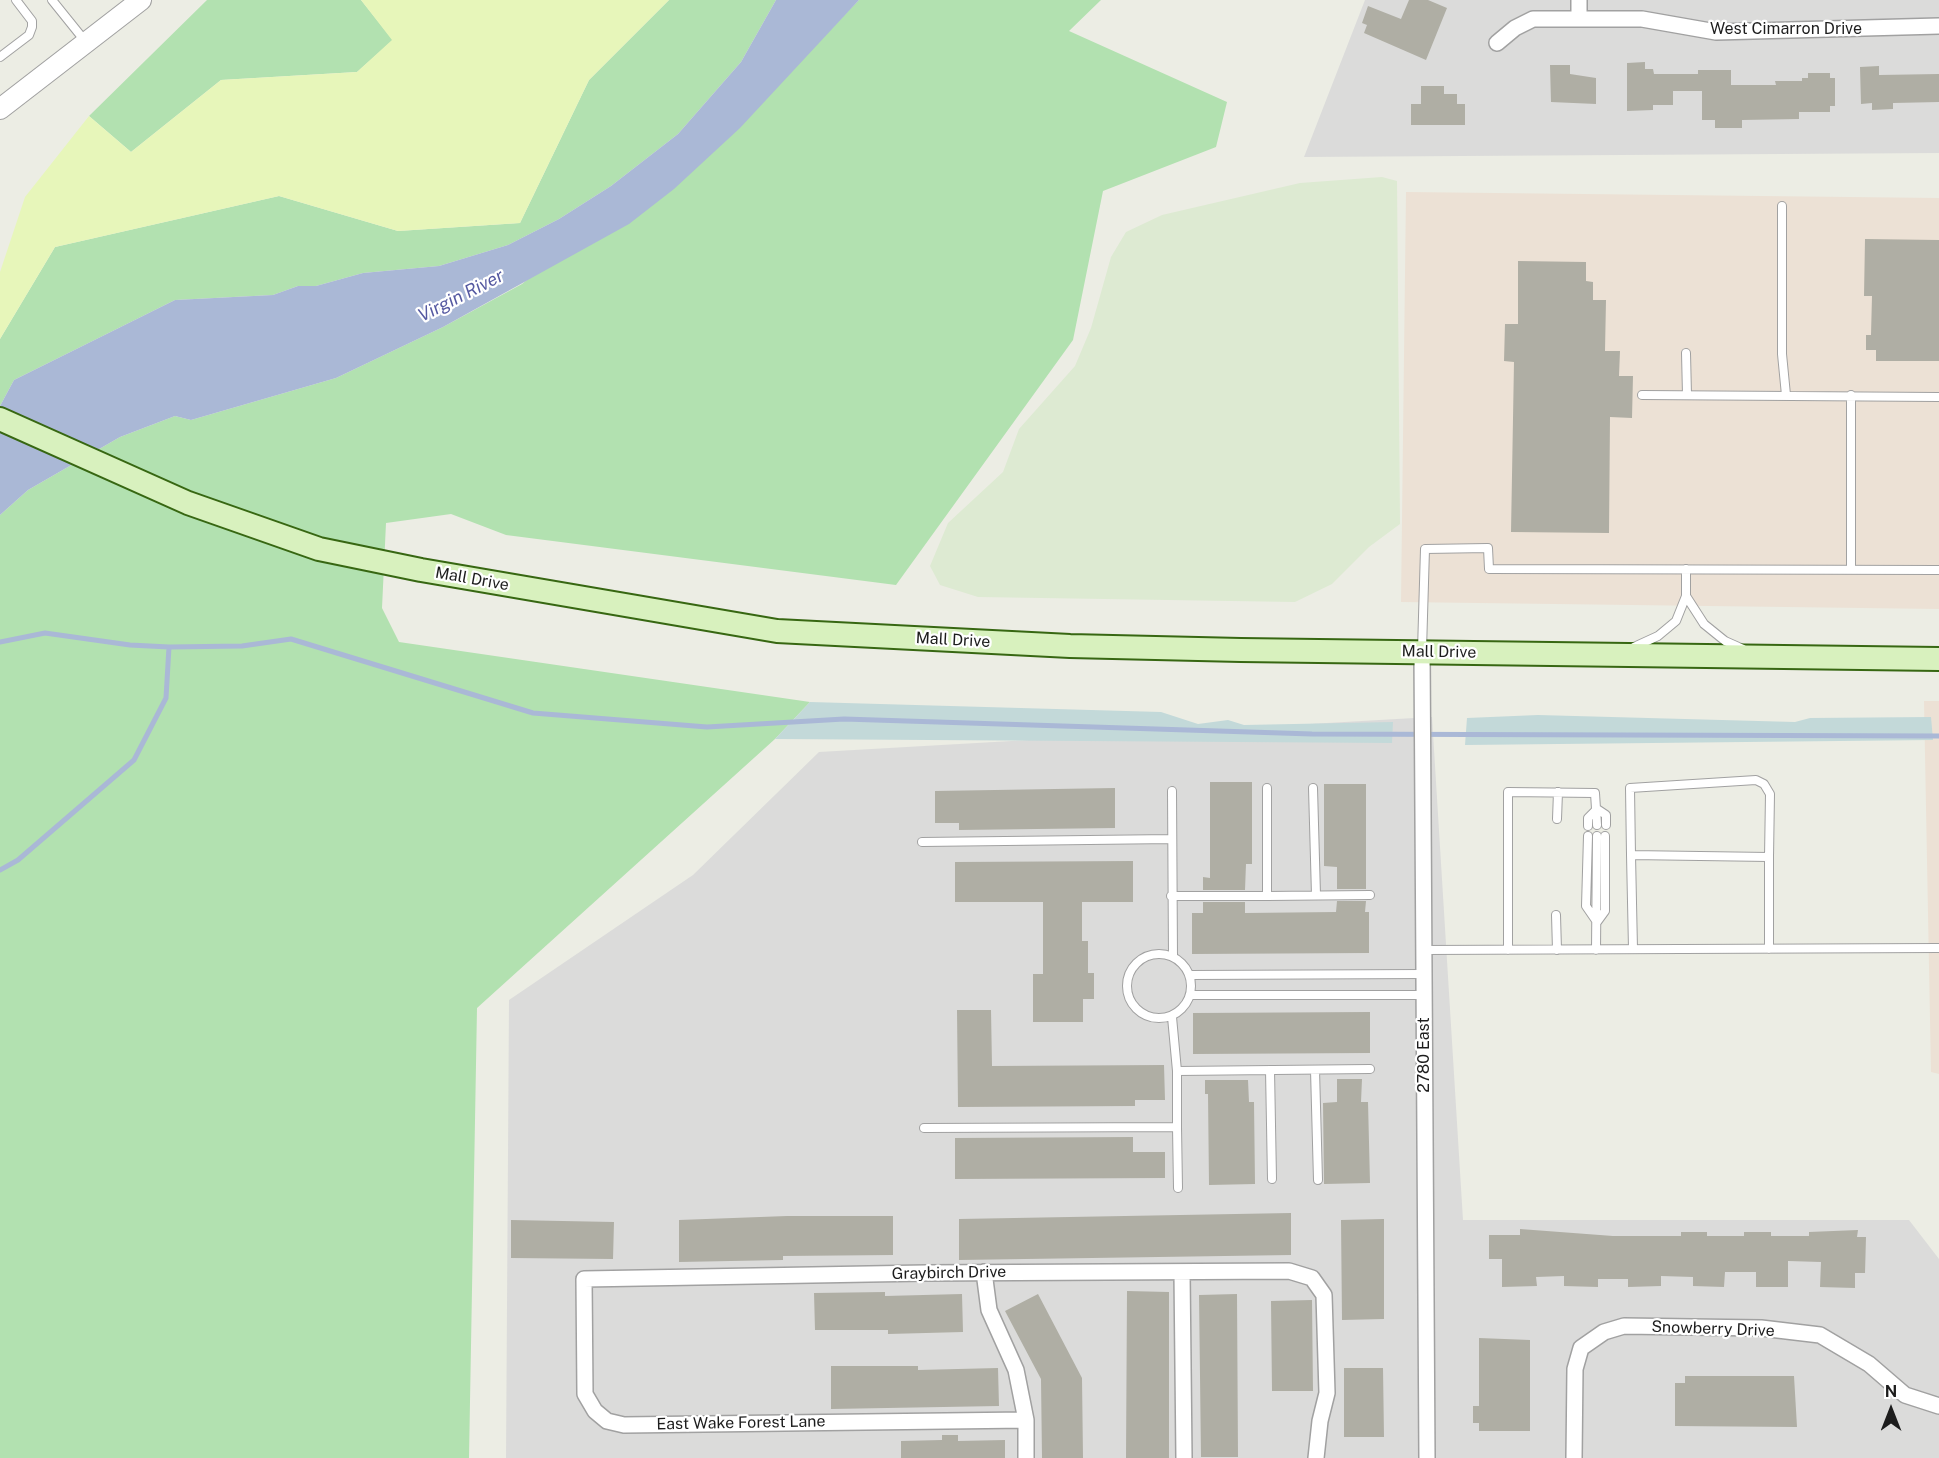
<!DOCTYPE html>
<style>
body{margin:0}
#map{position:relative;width:1939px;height:1458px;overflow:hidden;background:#ecede4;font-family:"Public Sans",sans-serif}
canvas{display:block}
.north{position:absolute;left:1861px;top:1380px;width:60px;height:60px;-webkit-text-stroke:4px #fff;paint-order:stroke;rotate:0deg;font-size:16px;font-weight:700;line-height:24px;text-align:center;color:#1d1d1d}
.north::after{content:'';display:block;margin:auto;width:21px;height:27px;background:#1d1d1d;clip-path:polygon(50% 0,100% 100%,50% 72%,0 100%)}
</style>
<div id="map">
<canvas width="1939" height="1458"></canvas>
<div class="north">N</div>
</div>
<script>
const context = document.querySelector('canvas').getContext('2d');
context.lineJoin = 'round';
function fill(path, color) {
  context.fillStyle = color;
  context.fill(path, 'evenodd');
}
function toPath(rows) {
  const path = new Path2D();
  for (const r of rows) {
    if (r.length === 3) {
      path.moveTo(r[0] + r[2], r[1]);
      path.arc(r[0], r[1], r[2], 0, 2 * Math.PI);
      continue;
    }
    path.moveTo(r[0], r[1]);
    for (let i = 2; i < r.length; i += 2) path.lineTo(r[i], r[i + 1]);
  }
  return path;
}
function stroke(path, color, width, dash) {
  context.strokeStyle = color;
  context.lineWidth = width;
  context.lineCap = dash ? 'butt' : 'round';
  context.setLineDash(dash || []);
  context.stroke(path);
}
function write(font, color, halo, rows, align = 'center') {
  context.font = font + ' "Public Sans",sans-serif';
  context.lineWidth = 4.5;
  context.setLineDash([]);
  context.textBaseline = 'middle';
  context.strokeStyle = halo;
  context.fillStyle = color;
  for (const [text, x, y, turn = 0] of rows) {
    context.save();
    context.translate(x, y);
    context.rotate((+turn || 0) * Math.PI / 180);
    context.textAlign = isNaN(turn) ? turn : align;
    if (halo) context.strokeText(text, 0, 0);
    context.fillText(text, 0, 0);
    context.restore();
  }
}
fill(toPath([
 [1365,0,1939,0,1939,153,1304,157],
 [1432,717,1463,1220,1909,1220,1939,1259,1939,1458,506,1458,509,1000,693,875,819,752]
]), '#dbdbda');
fill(toPath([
 [1406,192,1939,198,1939,609,1401,602],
 [1924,701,1939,701,1939,1074,1931,1072]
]), '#ece1d5');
fill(toPath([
 [1382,177,1397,181,1400,524,1369,547,1332,584,1295,602,978,597,940,585,930,566,948,523,1003,472,1019,429,1075,366,1091,328,1111,257,1126,232,1162,215,1300,183]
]), '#ddead2');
fill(toPath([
 [207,0,361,0,393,40,357,72,221,80,131,152,89,116],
 [669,0,776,0,741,62,678,134,611,186,559,219,508,245,439,266,363,273,316,286,298,286,273,295,175,300,14,380,0,406,0,339,55,247,279,196,398,231,520,223,589,80],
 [859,0,1101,0,1069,31,1227,102,1216,147,1103,191,1073,340,896,585,506,535,451,514,386,523,382,608,399,642,810,702,775,739,477,1008,469,1458,0,1458,0,515,28,490,120,437,175,416,191,420,336,378,443,327,522,284,813,47]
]), '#b2e1b0');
fill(toPath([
 [810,702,1161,712,1198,724,1228,720,1244,725,1393,722,1392,743,775,739],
 [1538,715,1795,722,1810,718,1931,717,1933,740,1465,745,1467,718]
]), '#c3d9d9');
fill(toPath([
 [361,0,669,0,589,80,520,223,398,231,279,196,55,247,0,339,0,272,25,197,89,116,131,152,221,80,357,72,392,40]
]), '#e7f6ba');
fill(toPath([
 [776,0,859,0,740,128,674,189,629,224,443,327,336,378,191,420,175,416,120,437,28,490,0,515,0,406,14,380,175,300,273,295,298,286,316,286,363,273,439,266,508,245,559,219,611,186,678,134,741,62]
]), '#aab8d6');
stroke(toPath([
 [0,642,45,633,130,645,169,647,242,646,291,639,533,713,707,727,844,719,1312,734,1939,736],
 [0,870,18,860,134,760,166,698,169,647]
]), '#aab8d6', 5);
fill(toPath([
 [1409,0,1428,0,1447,8,1426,60,1364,33,1367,25,1362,23,1368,6,1401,19],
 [1645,62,1645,69,1653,69,1654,74,1698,74,1698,70,1731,70,1731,85,1776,85,1775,81,1802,81,1802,78,1808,78,1808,73,1830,73,1830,78,1835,78,1835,106,1830,106,1830,112,1799,112,1799,119,1742,120,1742,128,1715,128,1715,120,1702,120,1702,91,1673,91,1673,105,1653,105,1653,110,1627,111,1627,63],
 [1550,65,1570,65,1570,74,1596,78,1596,104,1551,102],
 [1879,66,1879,75,1939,74,1939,102,1893,103,1893,109,1872,110,1872,103,1861,104,1860,67],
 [1421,86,1444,86,1444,94,1457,94,1457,104,1465,104,1465,125,1411,125,1411,104,1421,104],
 [1865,239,1939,240,1939,361,1876,361,1876,350,1866,350,1866,335,1871,335,1872,296,1864,296],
 [1518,261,1586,262,1586,281,1593,282,1593,300,1606,300,1605,351,1620,351,1619,376,1633,376,1632,418,1610,417,1609,533,1511,532,1514,362,1504,361,1505,324,1518,324],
 [1210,782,1252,782,1252,864,1246,864,1245,890,1203,890,1203,877,1210,878],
 [1324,784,1366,784,1366,889,1337,889,1337,867,1324,866],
 [1115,788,1115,828,959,830,959,823,935,823,935,791],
 [1133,861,1133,902,1082,902,1082,941,1088,941,1088,973,1094,973,1094,999,1083,999,1083,1022,1033,1022,1033,974,1043,974,1043,902,955,902,955,862],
 [1337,901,1366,901,1365,912,1369,912,1369,953,1192,954,1192,913,1203,913,1203,902,1245,902,1245,913,1336,912],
 [957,1010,991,1010,992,1066,1164,1065,1165,1100,1135,1100,1135,1106,958,1107],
 [1370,1012,1370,1053,1193,1054,1193,1013],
 [1337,1079,1362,1079,1361,1102,1368,1102,1370,1183,1324,1184,1323,1103,1337,1102],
 [1205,1080,1248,1080,1249,1102,1254,1102,1255,1184,1209,1185,1208,1094,1205,1094],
 [1133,1137,1133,1152,1165,1152,1165,1178,955,1179,955,1138],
 [1291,1213,1291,1255,959,1260,959,1219],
 [787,1216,893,1216,893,1255,783,1256,783,1260,679,1262,679,1220],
 [1384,1219,1384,1319,1342,1320,1341,1220],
 [511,1220,614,1222,613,1259,511,1258],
 [1520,1229,1613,1236,1681,1236,1681,1232,1707,1232,1707,1236,1744,1236,1744,1232,1771,1232,1771,1236,1809,1236,1809,1232,1858,1230,1857,1237,1866,1237,1865,1273,1855,1273,1855,1288,1820,1287,1821,1262,1788,1261,1788,1287,1756,1287,1756,1272,1725,1272,1724,1287,1693,1286,1693,1277,1661,1276,1661,1286,1628,1287,1628,1279,1598,1279,1598,1287,1564,1286,1564,1276,1536,1277,1537,1286,1502,1287,1502,1259,1489,1259,1489,1235,1520,1235],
 [1127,1291,1169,1292,1169,1458,1126,1458],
 [885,1292,885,1296,962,1294,963,1332,888,1334,888,1330,815,1330,814,1293],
 [1038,1294,1082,1378,1083,1458,1042,1458,1041,1379,1005,1311],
 [1237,1294,1238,1457,1201,1457,1199,1295],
 [1312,1300,1313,1391,1272,1391,1271,1301],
 [1479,1338,1530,1340,1530,1431,1479,1431,1479,1423,1473,1423,1473,1406,1479,1406],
 [831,1366,918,1366,918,1370,998,1368,999,1406,831,1409],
 [1344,1368,1383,1368,1384,1437,1344,1437],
 [1685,1376,1794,1376,1797,1427,1675,1426,1675,1383,1685,1383],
 [942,1435,958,1435,958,1441,1005,1440,1005,1458,901,1458,901,1441,942,1440]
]), '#afaea4');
const service = toPath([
 [52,0,85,41],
 [0,57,29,35,32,27,32,21,16,0],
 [1782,206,1782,354,1786,395],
 [1686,353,1687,395],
 [1642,395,1939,397],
 [1851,395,1851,570],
 [1686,596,1704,624,1725,641,1743,649],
 [1634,647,1658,636,1676,621,1686,596,1686,569],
 [1422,650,1425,549,1488,548,1489,569,1939,570],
 [1313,788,1316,895],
 [1172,791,1173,957],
 [1557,819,1558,792],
 [1588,826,1588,818,1597,809,1606,815,1606,825],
 [1588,836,1586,906,1597,922,1605,911,1605,836],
 [922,842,1172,839],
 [1631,855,1630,788,1756,780,1764,784,1770,794,1769,857],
 [1171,896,1267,896,1267,788],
 [1267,896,1370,895],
 [1556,915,1557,950],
 [1633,949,1631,855,1769,857,1769,949],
 [1424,950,1939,948],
 [1508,950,1508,792,1595,793,1597,825],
 [1596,950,1597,836],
 [1159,986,32],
 [1190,975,1424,974],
 [1191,995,1424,995],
 [1172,1017,1177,1071,1177,1127],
 [1270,1070,1272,1179],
 [1315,1070,1318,1180],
 [1177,1071,1370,1069],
 [924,1128,1177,1127,1178,1188]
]);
const minor = toPath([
 [1579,0,1579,19],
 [1497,43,1515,28,1533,19,1642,19,1716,32,1939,26],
 [1422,652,1427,1458],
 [984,1272,989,1310,1016,1370,1026,1420,1026,1458],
 [1182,1272,1184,1458],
 [1026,1420,624,1425,607,1421,595,1411,585,1394,584,1279,926,1273,1289,1271,1312,1278,1324,1295,1327,1393,1320,1421,1316,1458],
 [1574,1458,1575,1369,1581,1348,1604,1332,1624,1326,1761,1328,1820,1335,1869,1364,1905,1395,1939,1406]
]);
const tertiary = toPath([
 [0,109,141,0]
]);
const secondary = toPath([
 [0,419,188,503,319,549,421,570,777,631,1070,646,1241,650,1939,659]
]);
stroke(service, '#a1a1a1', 10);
stroke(minor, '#a1a1a1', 18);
stroke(tertiary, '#a1a1a1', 22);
stroke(secondary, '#376712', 26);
stroke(service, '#fff', 8);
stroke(minor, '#fff', 15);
stroke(tertiary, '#fff', 20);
stroke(secondary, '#d8f1be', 22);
write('16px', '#1d1d1d', '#fff', [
 ["West Cimarron Drive",1786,29],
 ["Mall Drive",472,579,10],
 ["Mall Drive",953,640,3],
 ["Mall Drive",1439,652,1],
 ["2780 East",1424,1055,-90],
 ["Graybirch Drive",949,1273,-1],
 ["Snowberry Drive",1713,1329,2],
 ["East Wake Forest Lane",741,1423,-1]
]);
write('italic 18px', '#5559a1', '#fff', [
 ["Virgin River",461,296,-27]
]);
</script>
